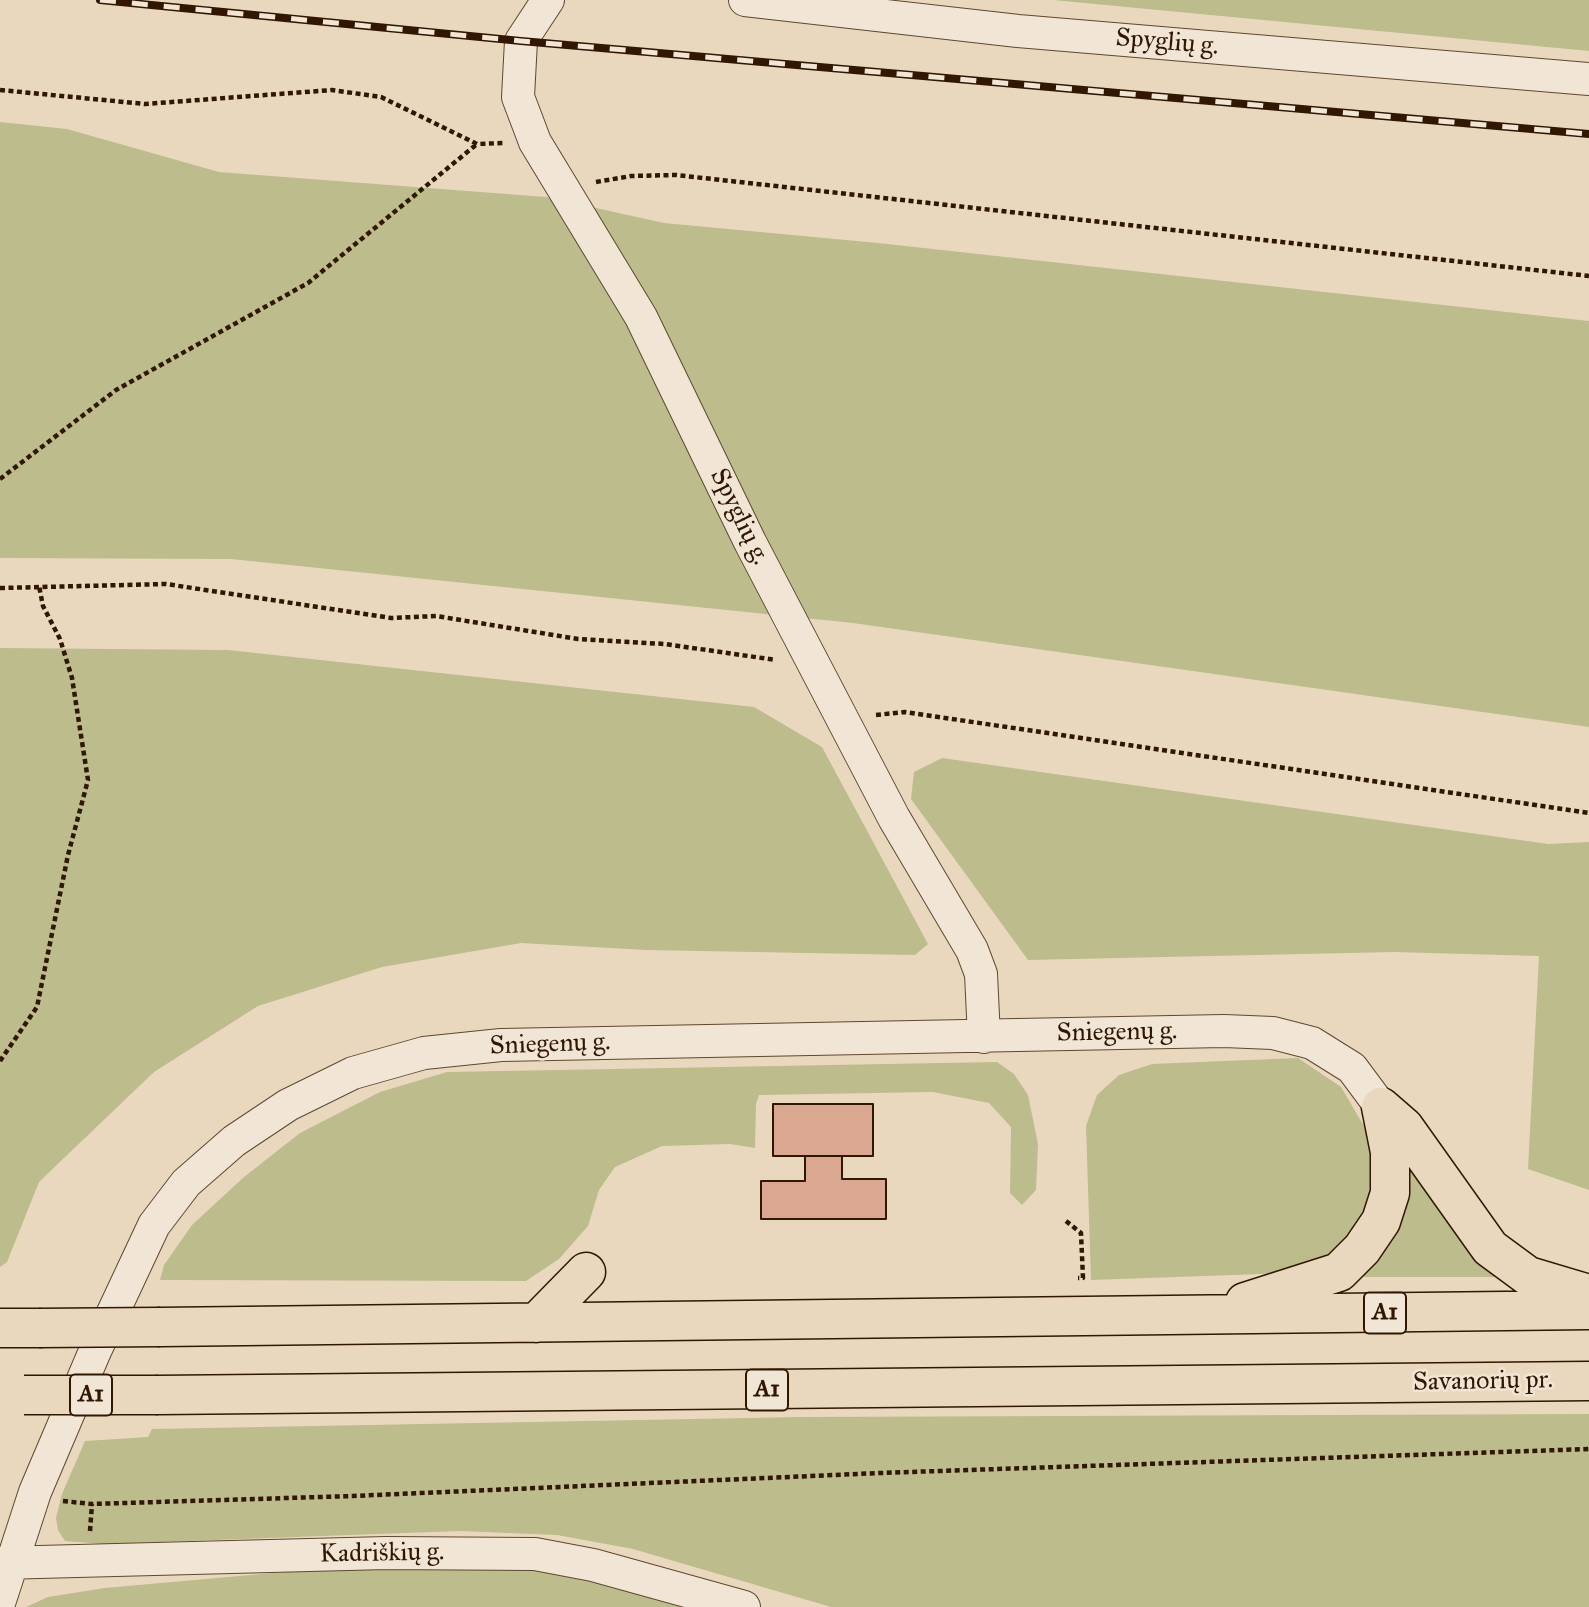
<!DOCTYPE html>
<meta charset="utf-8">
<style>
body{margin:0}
canvas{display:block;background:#e9d8be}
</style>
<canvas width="1589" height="1607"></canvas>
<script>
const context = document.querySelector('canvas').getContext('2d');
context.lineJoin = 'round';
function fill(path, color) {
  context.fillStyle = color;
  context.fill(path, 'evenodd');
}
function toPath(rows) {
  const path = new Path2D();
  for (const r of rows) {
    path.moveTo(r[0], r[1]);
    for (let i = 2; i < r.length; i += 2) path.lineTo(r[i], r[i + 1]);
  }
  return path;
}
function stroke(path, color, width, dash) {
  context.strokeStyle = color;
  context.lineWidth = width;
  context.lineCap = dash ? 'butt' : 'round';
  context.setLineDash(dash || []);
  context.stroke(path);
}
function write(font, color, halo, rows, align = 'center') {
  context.font = font + ' "IM FELL Great Primer",serif';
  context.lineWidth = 5;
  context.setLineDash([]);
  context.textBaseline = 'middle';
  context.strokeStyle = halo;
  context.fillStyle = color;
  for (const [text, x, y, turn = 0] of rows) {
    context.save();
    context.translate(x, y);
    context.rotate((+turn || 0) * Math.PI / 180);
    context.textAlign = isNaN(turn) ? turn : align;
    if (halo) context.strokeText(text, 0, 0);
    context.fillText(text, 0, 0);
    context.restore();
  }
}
fill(toPath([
 [1053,0,1589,0,1589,51],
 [0,122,67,129,219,172,546,197,664,223,878,243,1589,321,1589,727,853,623,231,559,0,558],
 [0,648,228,650,754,707,822,747,928,944,915,955,646,950,521,943,382,967,258,1006,154,1072,39,1182,7,1262,0,1267],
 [942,758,1548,844,1589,842,1589,1190,1528,1169,1539,956,1394,952,1028,960,911,799,914,772],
 [1298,1058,1341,1087,1367,1131,1379,1182,1366,1225,1336,1256,1290,1273,1091,1280,1086,1126,1097,1095,1119,1075,1152,1064],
 [997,1062,1014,1074,1028,1095,1038,1144,1036,1190,1022,1205,1010,1193,1011,1127,989,1103,933,1092,759,1095,756,1104,755,1148,730,1144,662,1146,615,1167,599,1190,588,1226,559,1259,526,1281,160,1280,164,1265,192,1225,244,1177,300,1133,380,1092,447,1072],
 [1410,1157,1499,1277,1363,1277,1382,1249],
 [1589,1414,1589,1607,831,1607,633,1549,557,1535,460,1531,105,1544,65,1541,58,1530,56,1518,62,1494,85,1441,148,1437,152,1429,802,1417],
 [496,1566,569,1572,696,1607,26,1607,48,1597,105,1588,284,1572]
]), '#bdbc8d');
const building = toPath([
 [773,1104,873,1104,873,1156,773,1156,773,1104],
 [805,1156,842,1156,842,1179,886,1179,886,1219,761,1219,761,1181,805,1181,805,1156]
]);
fill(building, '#daa791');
stroke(building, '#311700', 2);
const minor = toPath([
 [548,0,521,41,518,97,535,142,641,317,750,542,894,818,972,950,981,974,984,1037],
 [745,0,1018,31,1589,79],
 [0,1563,386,1553,535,1554,593,1565,744,1607],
 [0,1600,35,1492,95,1351,154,1225,186,1183,234,1141,288,1105,353,1073,424,1053,501,1045,1224,1031,1273,1033,1312,1043,1352,1068,1381,1107]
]);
const trunk = toPath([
 [1381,1107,1404,1127,1490,1248,1528,1276,1589,1294],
 [1245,1302,1339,1272,1362,1249,1381,1221,1390,1193,1390,1152,1381,1107],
 [536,1323,586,1272],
 [160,1327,1589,1310],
 [0,1328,39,1328],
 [158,1395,1589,1381]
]);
stroke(minor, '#5f4730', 34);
stroke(trunk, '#311700', 41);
stroke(toPath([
 [0,90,145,104,332,90,381,97,477,144,504,143],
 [596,182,631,176,676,175,1589,276],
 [0,479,116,390,308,283,477,144],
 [0,588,166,584,391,618,436,616,578,639,665,644,776,660],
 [876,715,905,712,1589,813],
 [0,1061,37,1007,68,855,88,780,72,678,60,639,43,606,39,586],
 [1066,1221,1081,1233,1083,1278,1078,1278],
 [63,1501,92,1504,353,1496,880,1473,1589,1449],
 [90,1531,92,1504]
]), '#311700', 4.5, [5, 3.5]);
stroke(minor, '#f1e6d5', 32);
stroke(trunk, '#e9d8be', 38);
const rail = toPath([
 [100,0,521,41,1589,134]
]);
stroke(rail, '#311700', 8);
stroke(rail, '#f1e6d5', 5, [16]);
const trunkBridge = toPath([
 [39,1328,160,1327],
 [24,1395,158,1395]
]);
stroke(trunkBridge, '#311700', 41, []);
stroke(trunkBridge, '#e9d8be', 38);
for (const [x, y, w] of [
 [1385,1313,42],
 [767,1390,42],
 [91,1395,42]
]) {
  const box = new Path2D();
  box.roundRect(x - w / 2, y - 20.5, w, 41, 5);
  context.fillStyle = '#f1e6d5';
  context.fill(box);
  stroke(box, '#311700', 2);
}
write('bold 24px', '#311700', null, [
 ["A1",1385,1313],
 ["A1",767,1390],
 ["A1",91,1395]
]);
write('26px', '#311700', '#f1e6d5', [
 ["Spyglių g.",1167,43,5],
 ["Spyglių g.",739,517,64],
 ["Sniegenų g.",1117,1033,-1],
 ["Sniegenų g.",550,1045,-2],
 ["Savanorių pr.",1483,1382,-1],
 ["Kadriškių g.",382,1554,-1]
]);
</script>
